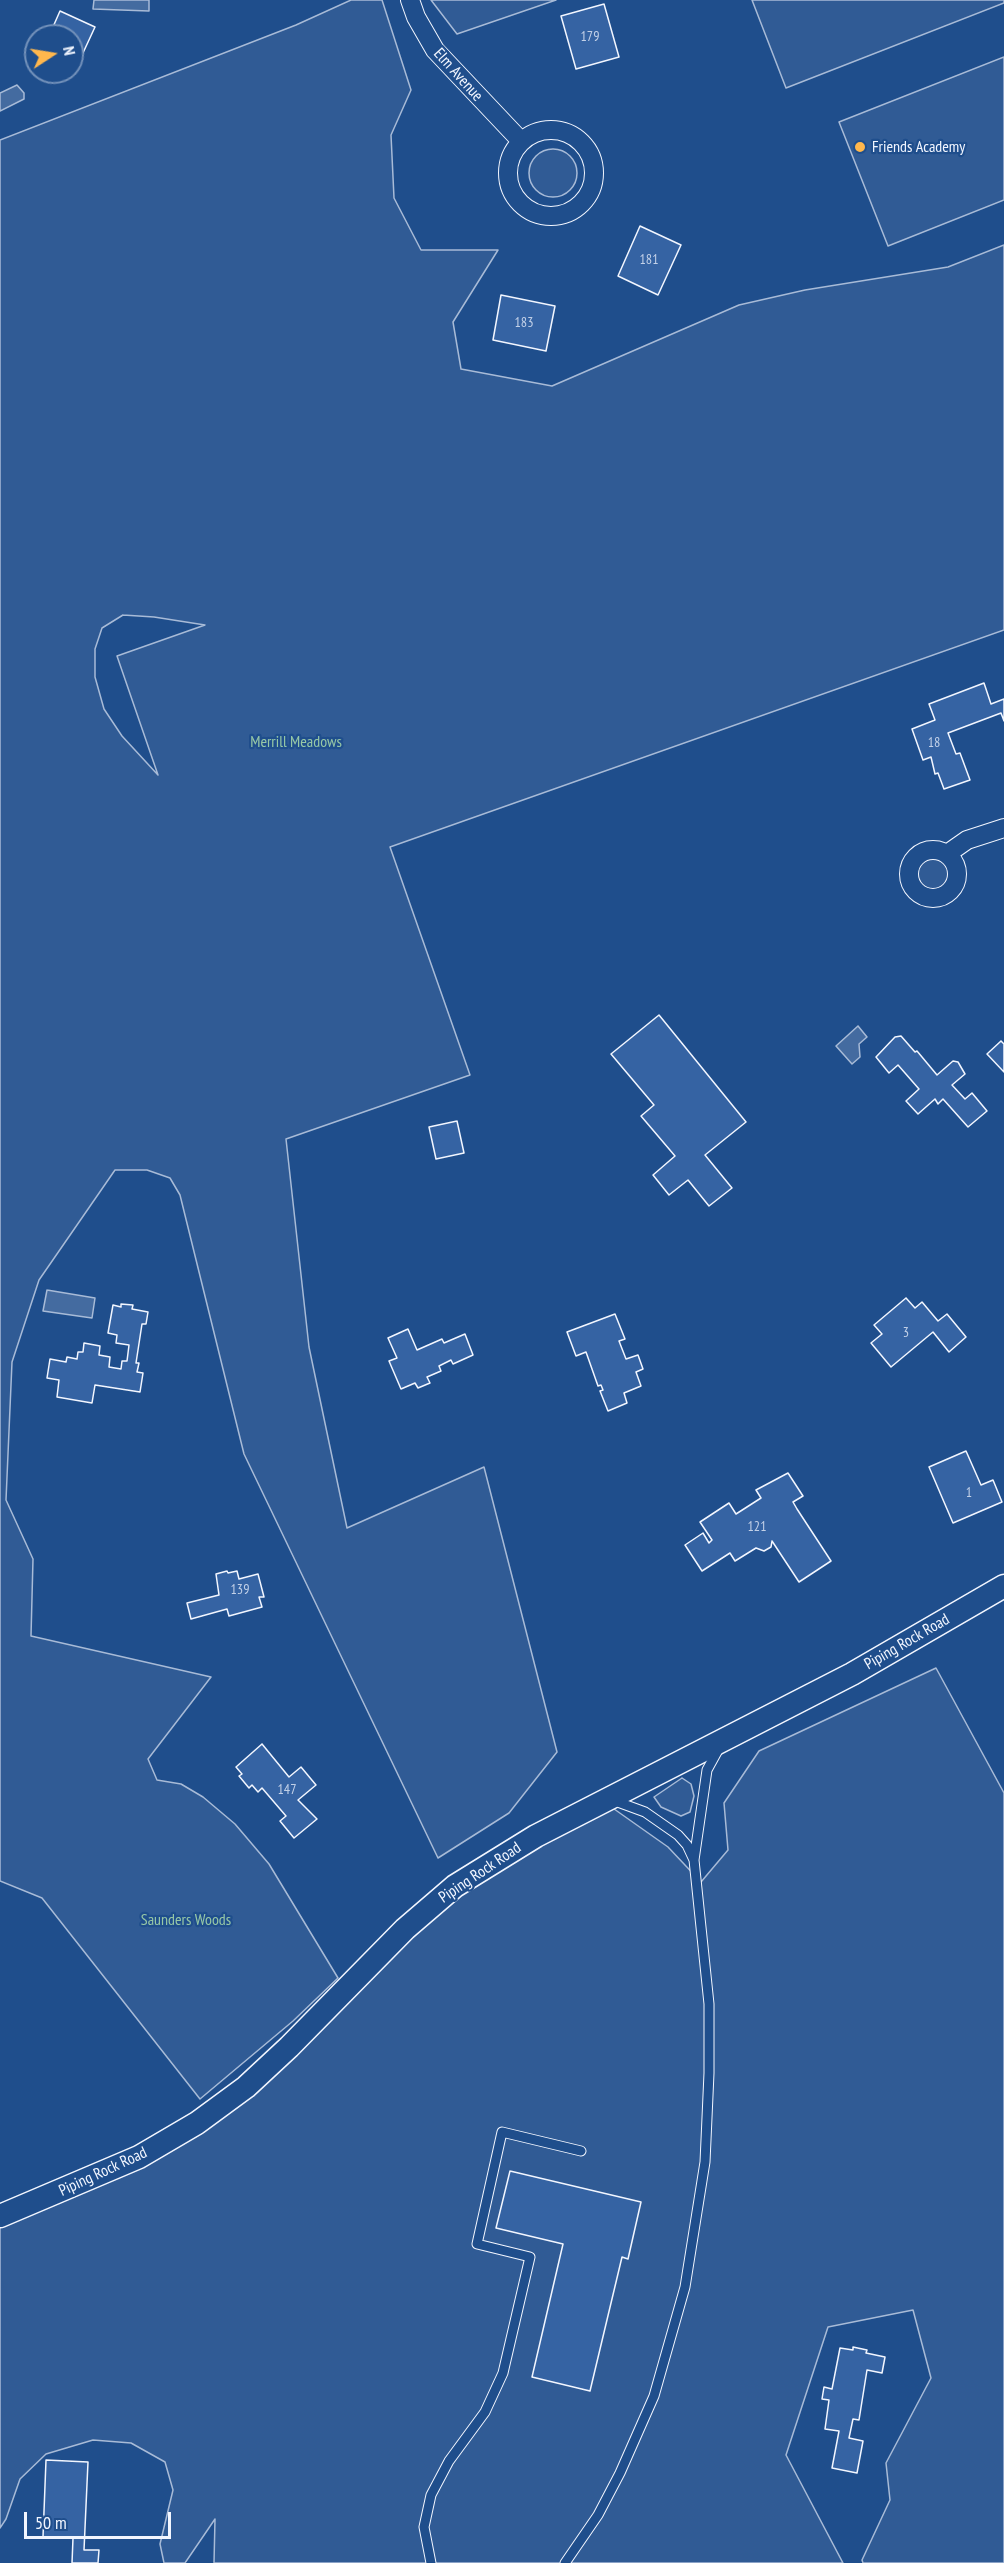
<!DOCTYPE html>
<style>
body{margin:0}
#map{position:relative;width:1004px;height:2563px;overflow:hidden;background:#1f4e8c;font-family:"PT Sans Narrow",sans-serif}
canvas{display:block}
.north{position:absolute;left:24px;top:24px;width:60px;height:60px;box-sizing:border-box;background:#1f4e8c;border:2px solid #7391ba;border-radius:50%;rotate:78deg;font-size:16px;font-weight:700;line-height:24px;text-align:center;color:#f2f6ff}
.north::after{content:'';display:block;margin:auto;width:21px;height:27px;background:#ffb74d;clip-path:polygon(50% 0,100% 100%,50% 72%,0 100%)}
.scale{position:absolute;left:24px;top:2512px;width:147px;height:27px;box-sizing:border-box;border:3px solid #f2f6ff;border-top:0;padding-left:8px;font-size:18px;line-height:21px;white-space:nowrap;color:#f2f6ff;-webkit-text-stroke:4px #1f4e8c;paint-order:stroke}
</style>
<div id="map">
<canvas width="1004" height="2563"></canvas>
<div class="north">N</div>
<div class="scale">50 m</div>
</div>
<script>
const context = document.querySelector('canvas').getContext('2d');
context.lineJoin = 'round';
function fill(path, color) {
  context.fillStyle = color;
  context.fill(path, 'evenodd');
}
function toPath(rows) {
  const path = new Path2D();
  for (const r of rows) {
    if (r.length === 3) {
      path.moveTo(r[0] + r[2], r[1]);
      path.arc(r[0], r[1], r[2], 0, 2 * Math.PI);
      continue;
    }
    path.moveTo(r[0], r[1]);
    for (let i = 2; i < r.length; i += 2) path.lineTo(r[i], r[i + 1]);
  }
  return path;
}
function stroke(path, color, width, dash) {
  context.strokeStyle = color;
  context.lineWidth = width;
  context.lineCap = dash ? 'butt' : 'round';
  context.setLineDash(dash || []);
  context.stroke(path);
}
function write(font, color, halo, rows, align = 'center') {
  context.font = font + ' "PT Sans Narrow",sans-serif';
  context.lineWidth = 4.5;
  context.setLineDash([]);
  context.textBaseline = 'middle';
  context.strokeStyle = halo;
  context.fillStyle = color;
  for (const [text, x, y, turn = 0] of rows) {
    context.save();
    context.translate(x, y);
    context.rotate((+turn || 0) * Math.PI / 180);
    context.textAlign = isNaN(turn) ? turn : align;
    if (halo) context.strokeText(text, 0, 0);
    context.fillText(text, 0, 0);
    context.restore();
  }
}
const green = toPath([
 [351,0,382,0,411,90,391,135,394,198,421,250,498,250,453,322,461,369,552,386,739,305,805,290,948,267,1004,245,1004,630,390,847,470,1075,286,1139,309,1347,347,1528,484,1467,557,1752,509,1813,438,1858,244,1454,180,1195,170,1178,147,1170,115,1170,39,1280,12,1362,6,1500,33,1559,31,1636,211,1677,148,1759,157,1780,181,1784,203,1797,235,1824,269,1864,338,1978,293,2021,200,2099,42,1898,0,1881,0,140,296,25,351,0],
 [123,615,154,617,205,625,117,656,158,775,122,736,104,709,95,677,95,649,102,628,123,615],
 [431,0,556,0,457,34,431,0],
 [752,0,1004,0,1004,3,786,88,752,0],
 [1004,57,1004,200,888,246,839,122,1004,57],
 [553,173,24],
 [933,874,17],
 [936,1668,1004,1793,1004,2563,863,2563,862,2560,890,2500,886,2463,931,2378,913,2310,828,2327,786,2455,843,2563,214,2563,215,2519,185,2563,164,2563,160,2544,173,2490,165,2462,131,2443,93,2440,46,2454,20,2479,6,2519,0,2528,0,2215,168,2142,454,1894,607,1804,668,1847,701,1882,728,1850,724,1803,759,1751,936,1668],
 [682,1778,691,1784,694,1796,690,1812,681,1816,661,1807,654,1797,682,1778]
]);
fill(green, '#305b95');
stroke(green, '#a8bbd7', 1.5);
const water = toPath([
 [94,0,149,0,149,11,93,9,94,0],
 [17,85,24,93,24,99,0,111,0,93,17,85],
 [858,1026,867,1037,859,1044,860,1057,852,1064,836,1046,858,1026],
 [47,1290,95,1298,92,1318,43,1311,47,1290]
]);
fill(water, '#446ba0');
stroke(water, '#a8bbd7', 1.5);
const building = toPath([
 [604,4,619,57,576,69,561,16,604,4],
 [60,11,95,27,76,68,72,67,72,36,49,36,60,11],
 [640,226,681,245,658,295,618,276,640,226],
 [501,295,555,306,546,351,493,340,501,295],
 [984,683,991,704,1004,699,1004,721,1001,713,948,733,956,754,960,753,970,780,944,789,938,773,935,774,931,757,923,760,912,729,935,720,929,704,984,683],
 [659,1015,746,1122,705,1155,732,1188,709,1206,688,1180,669,1195,653,1175,675,1156,641,1116,654,1105,611,1054,659,1015],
 [901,1036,915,1052,917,1051,937,1075,953,1061,958,1062,965,1074,952,1085,965,1099,972,1093,987,1111,968,1127,943,1099,938,1104,935,1099,918,1114,906,1101,919,1089,898,1065,889,1073,876,1057,895,1037,901,1036],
 [1001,1041,1004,1044,1004,1072,987,1054,1001,1041],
 [457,1121,464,1153,436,1159,429,1127,457,1121],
 [906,1298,915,1308,922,1302,938,1321,947,1314,966,1337,949,1352,933,1332,891,1367,871,1343,882,1334,874,1325,906,1298],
 [121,1304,133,1305,132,1309,148,1312,146,1324,142,1324,136,1363,139,1363,137,1372,143,1373,140,1392,95,1385,92,1403,57,1397,59,1380,47,1378,50,1359,66,1362,67,1357,77,1359,78,1352,83,1352,84,1343,100,1346,99,1355,110,1357,109,1367,121,1369,122,1361,127,1361,129,1345,116,1343,117,1335,108,1333,113,1305,121,1307,121,1304],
 [615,1314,625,1339,619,1341,626,1359,638,1355,643,1369,636,1372,641,1386,624,1393,627,1403,608,1411,600,1391,603,1390,601,1385,598,1386,586,1352,576,1356,567,1332,615,1314],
 [408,1329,417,1350,442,1339,444,1343,465,1334,473,1355,453,1364,451,1360,439,1366,441,1371,427,1377,430,1383,418,1388,415,1383,401,1389,389,1361,397,1358,388,1338,408,1329],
 [966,1451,981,1485,993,1480,1002,1502,953,1523,929,1467,966,1451],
 [788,1473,803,1496,793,1502,797,1509,831,1561,799,1582,772,1541,771,1547,764,1551,756,1548,735,1561,730,1553,702,1571,685,1545,703,1533,709,1543,712,1540,700,1522,729,1503,736,1514,761,1498,756,1490,788,1473],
 [227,1571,228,1573,237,1571,239,1579,258,1574,264,1597,259,1597,262,1607,229,1616,227,1609,191,1619,187,1603,219,1595,216,1574,227,1571],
 [262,1744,289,1777,301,1767,316,1785,298,1800,317,1819,294,1838,280,1821,286,1816,262,1788,258,1792,252,1785,249,1788,239,1776,242,1774,236,1767,262,1744],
 [510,2171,641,2202,628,2259,622,2257,590,2391,532,2377,563,2244,496,2228,510,2171],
 [853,2347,867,2350,866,2353,885,2357,882,2373,867,2370,859,2420,853,2419,849,2438,863,2441,857,2473,832,2468,839,2431,825,2429,829,2400,822,2399,824,2387,832,2389,840,2348,853,2350,853,2347],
 [46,2460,88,2462,84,2550,99,2550,98,2563,72,2563,73,2538,43,2537,46,2460]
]);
fill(building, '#3563a3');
stroke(building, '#f2f6ff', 1.5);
const service = toPath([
 [615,1801,645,1812,678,1835,687,1845,694,1860],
 [431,2563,424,2527,431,2495,449,2461,485,2412,503,2373,530,2257,477,2244,502,2132,581,2151],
 [565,2563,598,2515,620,2473,654,2396,685,2287,705,2162,709,2073,709,2004,694,1860,707,1770,718,1750]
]);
const minor = toPath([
 [410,0,416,17,435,50,520,140],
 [551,173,43],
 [933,874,24],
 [947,854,967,840,1004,828]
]);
const tertiary = toPath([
 [0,2216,139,2157,197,2123,246,2087,289,2047,405,1929,455,1886,536,1836,852,1674,1004,1586]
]);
stroke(service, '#f2f6ff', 11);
stroke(minor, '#f2f6ff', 20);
stroke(tertiary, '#f2f6ff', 25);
stroke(service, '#1f4e8c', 9);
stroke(minor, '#1f4e8c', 18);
stroke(tertiary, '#1f4e8c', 22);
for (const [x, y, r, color] of [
 [860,147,6,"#ffb74d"]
]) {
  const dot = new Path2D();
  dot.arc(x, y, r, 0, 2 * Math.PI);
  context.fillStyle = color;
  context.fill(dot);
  stroke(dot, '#1f4e8c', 2);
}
write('14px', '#c3d1e8', null, [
 ["179",590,37],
 ["181",649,260],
 ["183",524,323],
 ["18",934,743],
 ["3",906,1333],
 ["1",969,1493],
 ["121",757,1527],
 ["139",240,1590],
 ["147",287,1790]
]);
write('16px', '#f2f6ff', '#1f4e8c', [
 ["Elm Avenue",458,75,48],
 ["Piping Rock Road",907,1642,-30],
 ["Piping Rock Road",480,1873,-34],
 ["Piping Rock Road",103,2172,-25]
]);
write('16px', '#f2f6ff', '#1f4e8c', [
 ["Friends Academy",872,147]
], 'left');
write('16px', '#97c8a6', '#1f4e8c', [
 ["Merrill Meadows",296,742],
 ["Saunders Woods",186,1920]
]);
</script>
